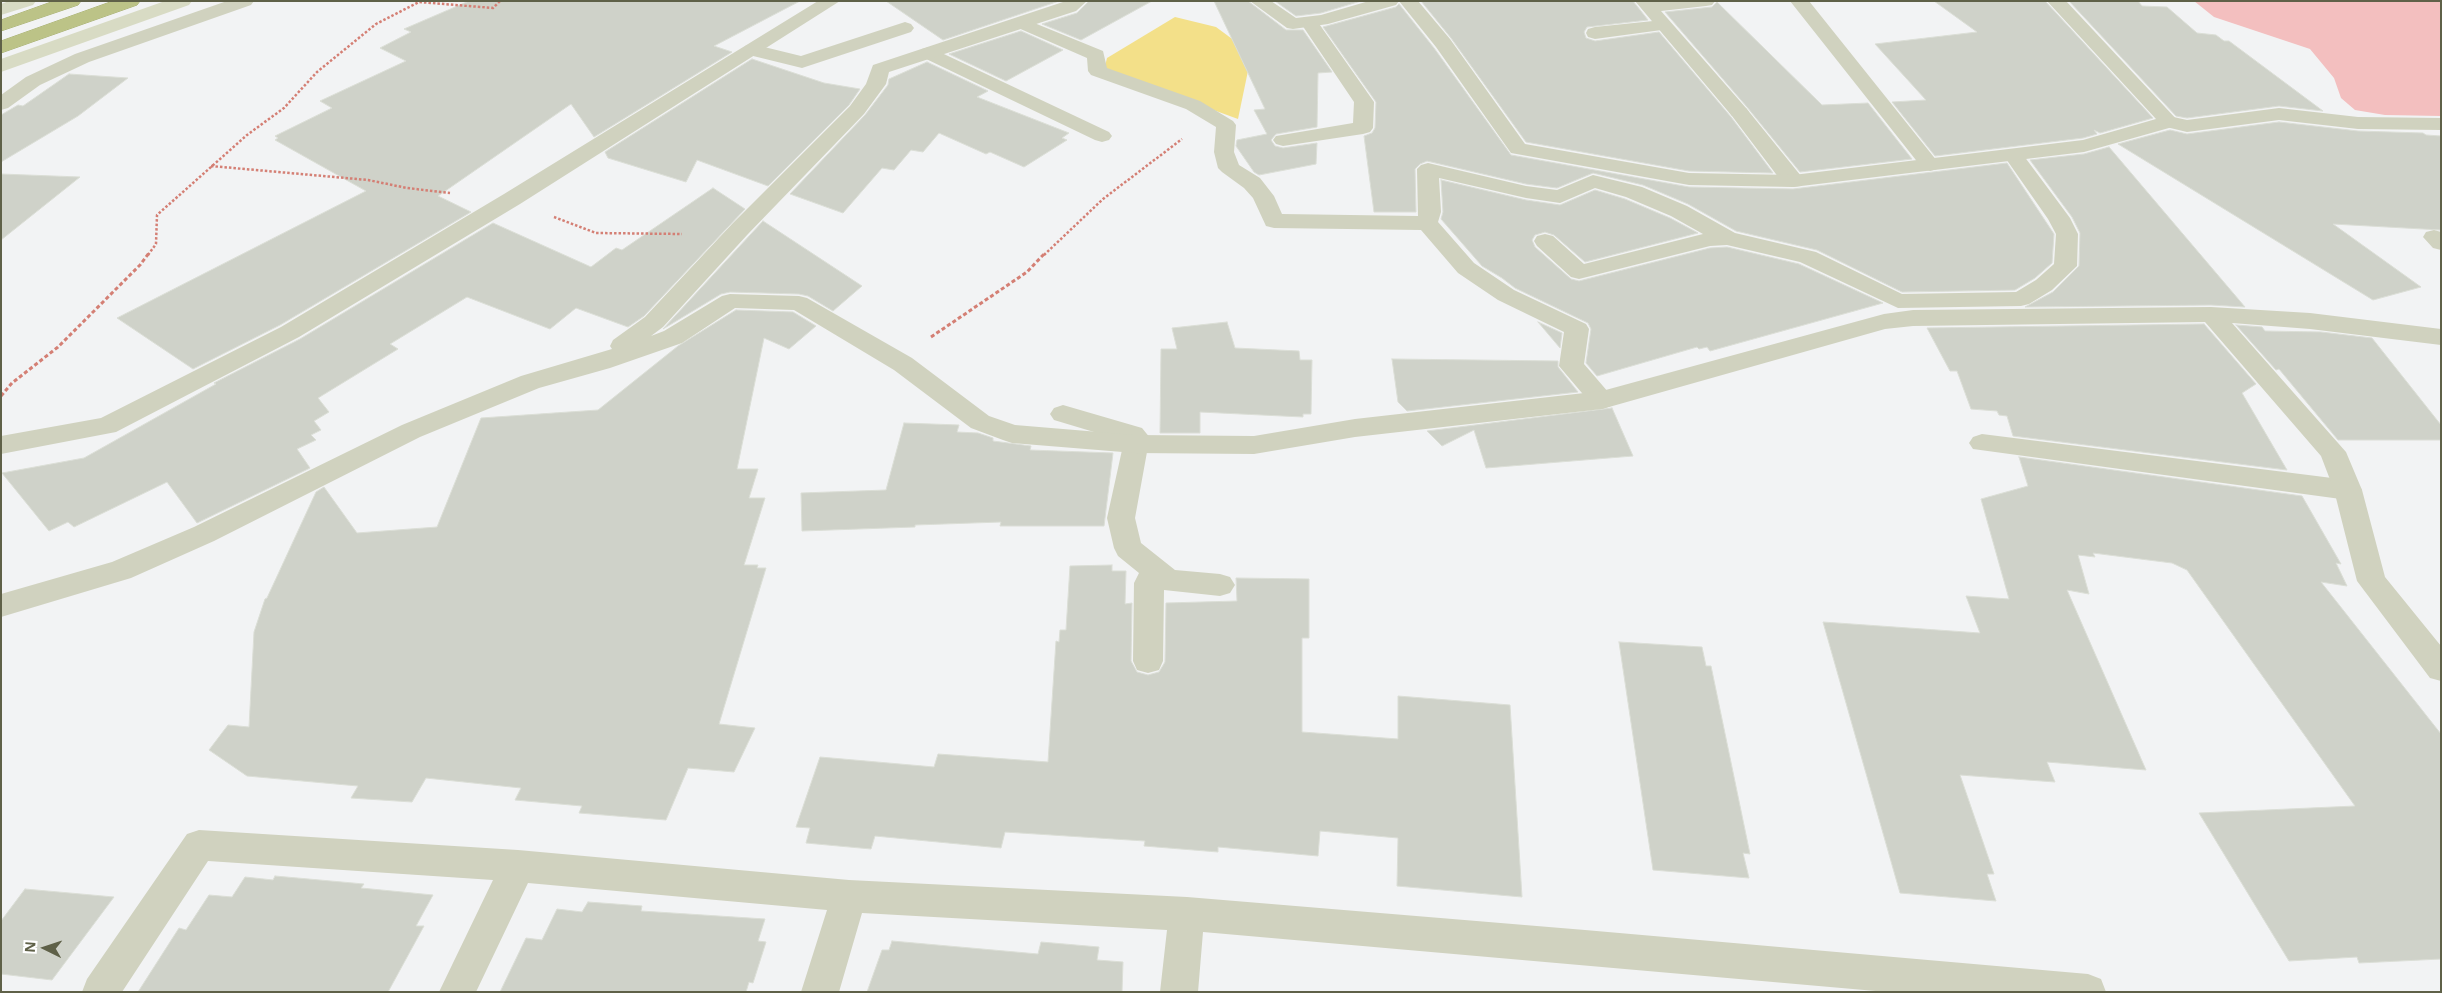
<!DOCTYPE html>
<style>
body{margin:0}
#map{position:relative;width:2442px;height:993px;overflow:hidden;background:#f2f3f4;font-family:"Noto Sans",sans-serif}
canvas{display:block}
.frame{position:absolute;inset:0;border:2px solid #5f6148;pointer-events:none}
.north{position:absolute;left:20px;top:923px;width:50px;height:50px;-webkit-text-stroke:4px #fff;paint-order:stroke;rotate:274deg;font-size:14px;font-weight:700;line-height:20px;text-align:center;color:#5f6148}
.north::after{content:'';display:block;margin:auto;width:18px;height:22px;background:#5f6148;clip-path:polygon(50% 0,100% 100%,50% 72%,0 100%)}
</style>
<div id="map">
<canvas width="2442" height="993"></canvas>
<div class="frame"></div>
<div class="north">N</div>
</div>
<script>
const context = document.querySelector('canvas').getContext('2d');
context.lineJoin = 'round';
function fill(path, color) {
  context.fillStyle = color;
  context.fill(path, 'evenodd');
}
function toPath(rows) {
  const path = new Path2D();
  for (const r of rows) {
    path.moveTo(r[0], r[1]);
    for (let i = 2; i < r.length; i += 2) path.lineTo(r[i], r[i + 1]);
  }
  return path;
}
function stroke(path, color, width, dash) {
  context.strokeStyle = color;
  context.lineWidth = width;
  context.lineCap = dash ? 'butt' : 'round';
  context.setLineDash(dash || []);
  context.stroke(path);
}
fill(toPath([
 [2194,1,2441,1,2441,116,2385,115,2355,110,2341,98,2334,78,2310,49,2214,17]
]), '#f3bfbf');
fill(toPath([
 [1175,17,1216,27,1243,47,1249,66,1238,119,1104,70,1107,58]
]), '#f3e089');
const building = toPath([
 [469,1,800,1,714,46,732,52,594,137,571,104,438,196,471,212,280,325,193,369,117,318,366,191,275,140,278,138,275,136,332,108,320,101,406,61,380,48,411,32,404,29,469,1],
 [886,1,1059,1,943,40,886,1],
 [1089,1,1152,1,1081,40,1042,24,1077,13,1089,1],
 [1214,1,1248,1,1286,30,1303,30,1332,72,1318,73,1317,127,1276,134,1271,140,1275,146,1283,148,1317,143,1316,164,1259,175,1254,172,1236,146,1237,140,1267,134,1254,110,1265,109,1214,1],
 [1275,1,1361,1,1321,13,1296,16,1275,1],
 [1421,1,1633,1,1648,20,1587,27,1584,32,1586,38,1595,41,1659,32,1731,117,1773,173,1689,171,1526,142,1451,38,1421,1],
 [1934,1,2045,1,2153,118,2100,133,2094,130,2097,134,2083,138,1935,156,1892,102,1926,100,1875,44,1977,32,1934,1],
 [2069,1,2138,1,2142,6,2167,7,2197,33,2216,35,2224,41,2229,41,2323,111,2279,106,2187,118,2176,116,2069,1],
 [1717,2,1822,105,1868,103,1912,159,1800,172,1747,107,1665,12,1712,7,1717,2],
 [1399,4,1434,48,1511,155,1689,187,1793,189,2007,163,2054,234,2052,263,2035,278,2015,290,1902,292,1817,250,1736,231,1688,204,1643,185,1593,173,1557,188,1526,184,1427,161,1420,164,1415,169,1416,212,1374,212,1364,136,1372,133,1375,128,1376,102,1323,27,1396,7,1399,4],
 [1021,31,1063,50,1006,81,949,54,1021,31],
 [752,59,824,83,860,89,849,105,768,186,697,160,686,182,608,158,605,152,752,59],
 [927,62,988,91,977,97,1069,133,1062,138,1067,140,1024,167,990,152,986,154,939,133,923,152,911,150,894,170,882,168,843,213,790,194,865,115,888,85,889,79,927,62],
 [69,74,128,78,78,116,1,162,1,115,18,105,23,106,69,74],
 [2279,122,2358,131,2423,133,2426,135,2441,136,2441,230,2333,224,2421,287,2373,300,2118,144,2170,130,2187,134,2279,122],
 [2109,147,2245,307,2211,305,2025,307,2053,292,2079,266,2080,233,2072,217,2030,160,2084,154,2109,147],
 [1,174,80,177,1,240,1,174],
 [1441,180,1526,200,1560,205,1595,190,1625,199,1670,218,1698,233,1585,262,1554,235,1545,232,1535,235,1532,240,1535,247,1571,279,1579,281,1710,248,1727,247,1799,264,1883,303,1710,351,1707,347,1699,349,1697,347,1597,376,1586,363,1591,329,1588,323,1515,288,1502,278,1482,266,1441,219,1443,212,1441,180],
 [713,188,745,209,644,316,628,327,576,308,550,329,467,297,390,344,398,349,318,398,329,412,314,421,321,430,311,435,316,440,297,449,310,468,197,523,167,482,74,527,68,522,49,531,2,473,84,458,216,384,214,383,300,339,493,223,591,267,616,248,622,250,713,188],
 [763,221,862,286,833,311,808,296,799,294,730,292,721,294,663,329,763,221],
 [736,310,793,312,816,326,789,349,764,338,737,469,758,469,749,498,765,498,744,565,758,565,757,568,766,568,719,724,755,728,734,772,688,768,666,820,579,813,582,806,515,800,521,788,426,778,412,802,351,798,358,786,247,776,209,750,228,725,249,727,254,632,265,599,267,598,316,492,324,487,357,533,437,527,481,418,598,410,678,346,736,310],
 [1227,322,1235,348,1299,351,1300,360,1312,360,1311,414,1303,414,1303,417,1200,412,1200,433,1160,433,1161,349,1177,349,1172,328,1227,322],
 [1538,322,1562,333,1560,348,1538,322],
 [2204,324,2256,384,2242,393,2287,470,2013,436,2007,416,1999,415,1997,411,1971,409,1957,371,1950,371,1927,328,2204,324],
 [2236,325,2262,327,2265,331,2321,332,2372,338,2441,425,2441,440,2338,440,2279,369,2276,370,2236,325],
 [1392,359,1558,361,1558,367,1578,392,1407,411,1398,402,1392,359],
 [1612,408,1633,456,1486,468,1474,430,1442,446,1427,431,1612,408],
 [904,423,959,425,957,432,978,433,993,438,993,441,1031,446,1030,450,1113,453,1104,526,1000,526,1001,522,915,525,915,527,802,531,801,493,886,490,904,423],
 [2019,457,2302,496,2341,564,2336,563,2347,586,2321,582,2441,734,2441,959,2359,963,2357,957,2289,961,2199,813,2355,806,2187,570,2172,563,2093,553,2095,557,2078,555,2089,594,2067,590,2146,770,2047,762,2055,782,1960,775,1994,874,1987,874,1996,901,1900,893,1823,622,1980,633,1966,596,2009,599,1981,499,2028,486,2019,457],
 [1112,565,1112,571,1126,571,1125,604,1132,603,1131,661,1137,672,1148,675,1159,672,1165,662,1166,603,1237,601,1236,578,1309,579,1309,638,1302,638,1302,732,1398,739,1398,696,1510,705,1522,897,1397,886,1398,838,1320,831,1318,856,1218,847,1218,852,1144,846,1145,841,1005,832,1001,848,875,836,871,849,806,843,810,828,796,827,820,757,934,767,938,754,1048,762,1056,641,1059,642,1060,630,1066,630,1070,566,1112,565],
 [1619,642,1702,647,1706,666,1711,666,1750,854,1743,853,1749,878,1653,870,1619,642],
 [275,876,364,884,361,888,433,895,416,926,424,926,388,992,138,992,179,928,186,930,209,895,232,897,245,877,273,880,275,876],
 [25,889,114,897,52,980,1,974,1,921,25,889],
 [588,902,642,906,641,911,765,919,758,941,766,942,753,983,749,982,746,992,500,992,526,938,542,940,557,909,582,912,588,902],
 [892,941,1038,954,1041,942,1099,947,1097,960,1123,962,1122,992,867,992,882,950,889,950,892,941]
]);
fill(building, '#cfd2c9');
stroke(building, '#dbded6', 1);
const highway = toPath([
 [54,1,81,1,78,5,1,31,1,20,54,1],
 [113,1,140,1,137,5,1,53,1,41,113,1]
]);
stroke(highway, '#a7af72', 1);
stroke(toPath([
 [211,166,368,180,407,188,450,193],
 [554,217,596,233,682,234],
 [148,255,156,244,157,215,247,135,284,108,317,72,376,24,419,2,493,8,500,1],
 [1044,255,1103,199,1182,139]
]), '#d47f74', 2.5, [2.5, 2]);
stroke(toPath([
 [931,337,1027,272,1045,253],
 [1,396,12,383,58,347,140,265,149,253]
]), '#d47f74', 3, [4, 2.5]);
fill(toPath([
 [1790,1,1809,1,1937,161,1941,165,1937,169,1930,171,1923,169,1790,1],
 [1309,17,1315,18,1374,102,1373,128,1370,132,1363,134,1283,146,1276,144,1273,140,1276,136,1353,123,1354,102,1300,22,1303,18,1309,17],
 [1022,18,1103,51,1107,68,1200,101,1233,121,1236,125,1234,152,1239,165,1260,178,1274,196,1282,214,1418,216,1417,169,1421,165,1428,163,1526,186,1557,190,1593,175,1642,187,1687,206,1735,233,1816,252,1902,294,2016,292,2036,280,2054,264,2056,234,2048,219,2004,156,2007,152,2014,150,2021,152,2070,218,2078,234,2077,266,2052,290,2029,304,2021,306,1898,308,1800,262,1727,245,1710,246,1579,279,1571,277,1537,246,1534,241,1537,236,1545,234,1553,236,1584,264,1703,234,1671,216,1626,197,1595,188,1560,203,1526,198,1439,178,1441,212,1438,222,1474,263,1514,290,1586,324,1589,329,1584,364,1615,400,1611,406,1602,409,1593,406,1559,366,1564,332,1498,300,1458,273,1421,230,1274,228,1266,226,1253,198,1244,188,1222,172,1218,168,1214,152,1216,127,1186,109,1091,75,1088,71,1087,58,1016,27,1013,23,1016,19,1022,18],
 [1663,20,1669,21,1672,25,1669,29,1595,39,1588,37,1586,33,1588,29,1595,27,1663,20],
 [905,22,911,24,914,28,911,32,802,68,745,54,743,50,745,46,752,44,801,56,905,22],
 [929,47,1109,132,1112,136,1109,140,1102,142,1095,140,922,57,920,53,922,49,929,47],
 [1739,106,1746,108,1801,176,1804,181,1801,186,1793,187,1785,186,1729,112,1732,108,1739,106],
 [2279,108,2358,117,2441,118,2441,130,2358,129,2279,120,2187,132,2162,126,2159,122,2162,118,2169,116,2187,120,2279,108],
 [2434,230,2441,232,2441,250,2433,248,2423,237,2426,232,2434,230],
 [1063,405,1142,428,1155,444,1151,450,1147,452,1135,518,1141,543,1175,570,1220,574,1230,577,1235,585,1230,593,1220,596,1164,590,1163,661,1159,670,1148,673,1137,670,1133,661,1134,583,1139,573,1118,556,1114,548,1107,518,1124,441,1054,420,1050,414,1054,408,1063,405],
 [1982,434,2348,480,2358,483,2362,490,2358,497,2348,500,1973,449,1969,443,1973,437,1982,434]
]), '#d0d2bf');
fill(toPath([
 [227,1,254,1,251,5,89,62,40,85,8,108,1,110,1,95,26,77,75,54,227,1],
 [818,1,840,1,520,204,299,337,116,432,1,454,1,436,101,418,281,327,504,194,818,1],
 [1066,1,1087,1,1076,11,889,72,886,84,864,114,748,234,663,327,651,336,664,331,722,296,730,294,799,296,807,298,912,358,989,416,1015,425,1135,435,1254,436,1355,419,1602,391,1884,314,1913,310,2211,307,2310,313,2441,329,2441,345,2310,329,2232,323,2346,452,2362,490,2385,577,2441,646,2441,681,2430,678,2357,581,2334,490,2321,456,2205,322,1913,326,1885,329,1602,409,1355,437,1254,454,1135,453,1012,443,1003,440,971,428,894,370,794,310,735,308,682,343,610,368,539,388,420,437,214,541,131,578,1,617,1,594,112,562,194,527,402,425,521,376,612,349,610,346,613,340,645,317,732,224,850,106,866,84,873,65,1066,1],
 [1250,1,1271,1,1296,18,1321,15,1369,1,1399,1,1396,5,1328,24,1293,29,1287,28,1250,1],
 [1399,1,1418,1,1450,39,1525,144,1689,173,1793,175,2083,140,2156,119,2047,1,2066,1,2179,122,2176,126,2084,152,1793,187,1689,185,1511,153,1436,47,1399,1],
 [1635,1,1715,1,1712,5,1706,6,1661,11,1746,108,1749,112,1746,116,1739,118,1732,116,1635,1],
 [199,830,518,850,849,880,1187,897,1585,930,2088,974,2101,979,2106,992,1887,992,1203,932,1198,992,1160,992,1167,930,862,913,839,992,801,992,827,910,528,883,476,992,439,992,493,880,208,861,122,992,82,992,87,979,187,834,199,830]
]), '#d0d2bf');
fill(toPath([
 [9,1,36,1,33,5,1,15,1,4,9,1],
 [165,1,192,1,189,5,1,72,1,59,165,1]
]), '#d8dbc4');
fill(highway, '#bcc387');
</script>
